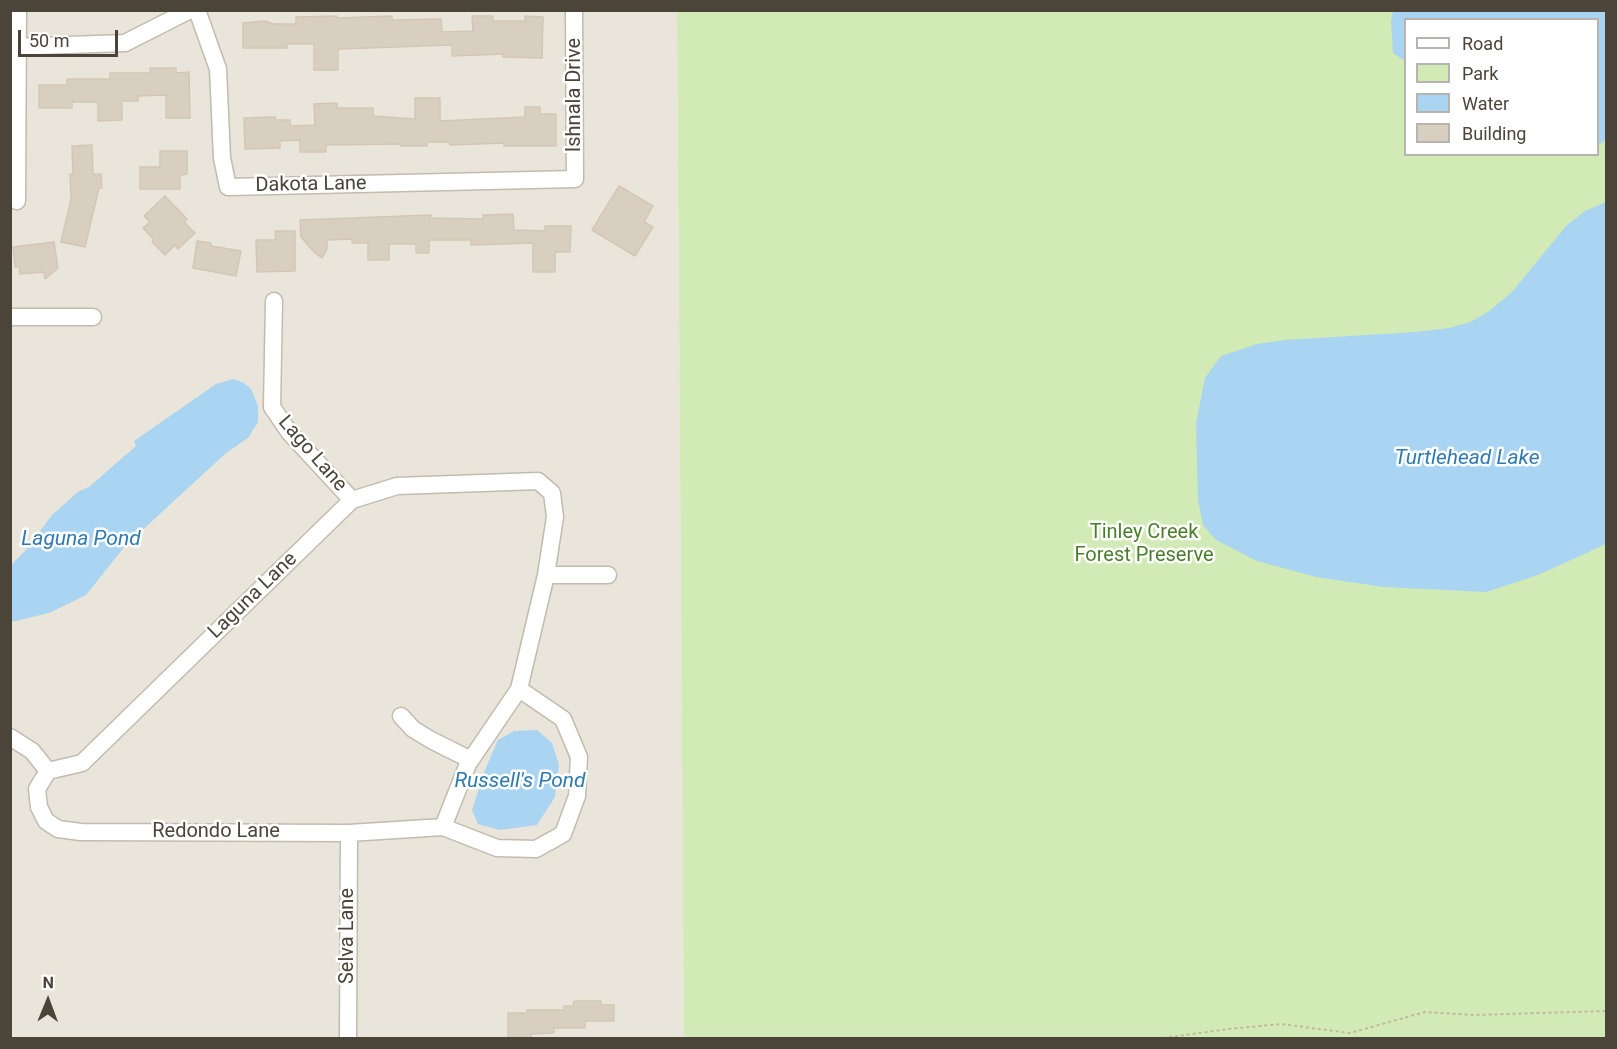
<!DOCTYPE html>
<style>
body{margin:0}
#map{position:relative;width:1617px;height:1049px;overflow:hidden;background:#f6f3ec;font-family:Roboto,sans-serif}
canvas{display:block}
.frame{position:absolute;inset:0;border:12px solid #4b4439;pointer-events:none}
.legend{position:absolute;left:1404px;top:18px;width:195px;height:138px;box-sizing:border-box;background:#fff;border:2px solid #b7b4b0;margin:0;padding:8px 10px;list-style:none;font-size:18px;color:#4b4439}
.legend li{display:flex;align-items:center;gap:12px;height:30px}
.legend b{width:30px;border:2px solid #b7b4b0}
.north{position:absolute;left:18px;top:971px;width:60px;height:60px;-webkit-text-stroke:4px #fff;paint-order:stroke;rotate:1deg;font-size:16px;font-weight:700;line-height:24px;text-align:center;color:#4b4439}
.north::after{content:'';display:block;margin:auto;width:21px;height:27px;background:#4b4439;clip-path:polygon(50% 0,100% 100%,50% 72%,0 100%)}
.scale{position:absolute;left:18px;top:30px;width:100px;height:27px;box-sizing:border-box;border:3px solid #4b4439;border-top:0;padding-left:8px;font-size:18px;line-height:21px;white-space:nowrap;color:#4b4439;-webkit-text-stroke:4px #fff;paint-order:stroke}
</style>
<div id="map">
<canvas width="1617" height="1049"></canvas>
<div class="frame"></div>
<ul class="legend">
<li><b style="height:8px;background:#fff"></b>Road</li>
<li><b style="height:16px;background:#d2eab5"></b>Park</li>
<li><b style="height:16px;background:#a9d4f2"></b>Water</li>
<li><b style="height:16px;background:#d8cfc1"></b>Building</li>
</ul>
<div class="north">N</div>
<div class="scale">50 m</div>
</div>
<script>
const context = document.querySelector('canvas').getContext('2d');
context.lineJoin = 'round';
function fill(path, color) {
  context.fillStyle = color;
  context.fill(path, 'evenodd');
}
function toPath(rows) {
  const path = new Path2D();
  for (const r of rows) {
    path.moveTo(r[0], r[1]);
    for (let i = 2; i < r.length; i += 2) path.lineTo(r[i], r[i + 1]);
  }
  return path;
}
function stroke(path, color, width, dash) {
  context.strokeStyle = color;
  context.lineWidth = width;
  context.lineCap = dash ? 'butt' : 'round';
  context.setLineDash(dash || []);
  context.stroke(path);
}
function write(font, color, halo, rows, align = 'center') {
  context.font = font + ' Roboto,sans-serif';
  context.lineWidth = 5;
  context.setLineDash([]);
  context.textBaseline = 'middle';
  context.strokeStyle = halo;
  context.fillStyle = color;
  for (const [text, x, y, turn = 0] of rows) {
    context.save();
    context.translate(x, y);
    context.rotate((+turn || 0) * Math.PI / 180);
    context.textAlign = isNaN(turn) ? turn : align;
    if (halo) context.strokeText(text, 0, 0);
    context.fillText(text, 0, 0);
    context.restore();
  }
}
fill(toPath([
 [10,11,677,11,684,1038,11,1038]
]), '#eae5da');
fill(toPath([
 [677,11,1606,11,1606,1038,684,1038],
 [1406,20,1598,20,1598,154,1406,154]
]), '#d2eab5');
fill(toPath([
 [1393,11,1606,11,1606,139,1598,146,1598,20,1406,20,1405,61,1393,53,1391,21],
 [1606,202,1606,544,1538,575,1486,592,1384,587,1316,577,1257,561,1216,540,1203,525,1198,500,1196,423,1205,378,1221,356,1257,344,1285,340,1416,332,1449,328,1470,322,1488,312,1512,292,1567,225,1585,211],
 [233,379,244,383,251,389,258,406,258,422,248,438,226,453,125,546,86,595,49,613,11,622,11,565,25,551,52,515,79,491,89,487,136,446,134,441,216,384],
 [537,730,552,743,559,765,555,797,537,825,500,830,478,824,472,810,485,770,498,740,514,731]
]), '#a9d4f2');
const building = toPath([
 [337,16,337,18,392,16,392,20,441,19,442,32,473,31,472,16,493,16,493,21,525,21,525,16,543,17,542,58,503,57,503,54,452,56,452,45,338,49,338,70,314,70,314,44,287,44,287,48,243,48,243,23,265,21,273,24,296,24,296,17,337,16],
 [150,68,176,68,176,73,189,72,190,118,166,118,166,95,138,96,138,101,122,101,122,120,98,121,98,102,72,102,72,108,39,108,39,85,67,85,67,79,110,79,110,73,150,73,150,68],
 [415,98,440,98,440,121,525,117,525,107,540,107,540,114,556,114,556,146,504,146,504,143,450,145,450,142,427,142,427,146,401,146,401,144,326,145,326,152,300,152,300,140,280,141,280,148,245,149,244,118,275,117,276,120,290,120,290,126,315,125,314,104,337,103,337,108,373,108,373,116,415,119,415,98],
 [92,145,93,174,101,174,102,188,99,188,85,247,61,242,71,199,70,174,73,174,72,146,92,145],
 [160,151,187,151,187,174,180,175,180,189,140,189,140,167,160,167,160,151],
 [619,186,653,206,644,222,653,227,635,256,592,230,619,186],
 [165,196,187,219,184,222,195,233,178,249,175,245,165,255,152,242,154,240,143,228,150,222,144,216,165,196],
 [513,214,514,230,545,231,545,226,571,226,570,252,555,252,555,272,533,272,533,243,471,245,471,240,429,240,429,253,416,253,416,244,389,244,389,260,368,260,368,243,352,243,352,239,327,240,327,249,322,258,315,253,301,237,300,220,431,215,430,218,483,219,483,215,513,214],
 [275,231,295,231,295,271,257,272,256,240,276,240,275,231],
 [197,241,211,243,211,246,241,251,236,276,193,268,197,241],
 [54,242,58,268,45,279,44,272,20,274,19,267,15,267,13,247,54,242],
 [574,1001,601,1001,601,1005,614,1005,614,1021,585,1021,585,1028,554,1028,554,1033,531,1034,531,1038,508,1038,508,1013,527,1013,527,1010,564,1010,564,1006,573,1006,574,1001]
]);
fill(building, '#d8cfc1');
stroke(building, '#d3c7b4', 1.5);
const minor = toPath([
 [197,10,218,69,222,158,228,187,575,179,574,10],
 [10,47,125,43,190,10],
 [17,201,18,10],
 [274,301,272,407,289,432,352,500],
 [10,317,93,317],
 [546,575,608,575],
 [401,716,413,729,431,740,471,760],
 [10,737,32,751,48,771,82,763,352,500,397,486,538,481,552,493,555,517,546,575,519,689,563,719,579,757,577,796,563,834,536,849,497,848,443,827,349,833,81,832,58,829,46,821,39,807,37,789,48,771],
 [443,827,468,764,519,689],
 [348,1038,349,833]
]);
stroke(minor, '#c2bbae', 19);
stroke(toPath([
 [1163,1038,1229,1029,1281,1024,1350,1033,1425,1012,1474,1015,1606,1011]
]), '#c4b79f', 2, [3, 3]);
stroke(minor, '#fff', 16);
write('20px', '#4b4439', '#fff', [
 ["Ishnala Drive",575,95,-90],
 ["Dakota Lane",311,185,-1],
 ["Lago Lane",312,454,49],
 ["Laguna Lane",253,596,-44],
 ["Redondo Lane",216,832],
 ["Selva Lane",348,936,-90]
]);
write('20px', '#4a7f2a', '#fff', [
 ["Tinley Creek",1144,533],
 ["Forest Preserve",1144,556]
]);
write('italic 21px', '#2e7ab2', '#fff', [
 ["Turtlehead Lake",1467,459],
 ["Laguna Pond",81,540],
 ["Russell's Pond",520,782]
]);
</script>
